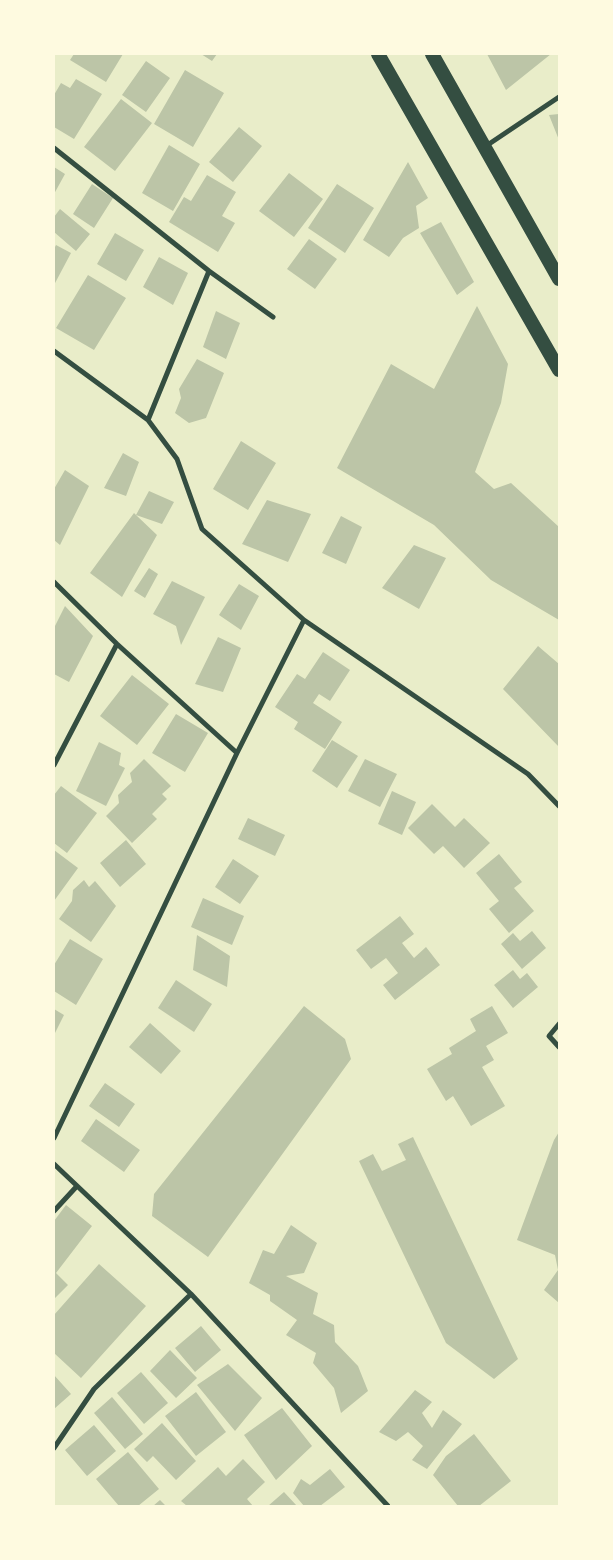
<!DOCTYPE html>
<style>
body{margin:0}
#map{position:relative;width:613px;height:1560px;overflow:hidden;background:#e9edc9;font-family:Signika,sans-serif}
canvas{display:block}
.frame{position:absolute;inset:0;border:55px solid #fefae0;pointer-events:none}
</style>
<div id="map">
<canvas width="613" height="1560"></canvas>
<div class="frame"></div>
</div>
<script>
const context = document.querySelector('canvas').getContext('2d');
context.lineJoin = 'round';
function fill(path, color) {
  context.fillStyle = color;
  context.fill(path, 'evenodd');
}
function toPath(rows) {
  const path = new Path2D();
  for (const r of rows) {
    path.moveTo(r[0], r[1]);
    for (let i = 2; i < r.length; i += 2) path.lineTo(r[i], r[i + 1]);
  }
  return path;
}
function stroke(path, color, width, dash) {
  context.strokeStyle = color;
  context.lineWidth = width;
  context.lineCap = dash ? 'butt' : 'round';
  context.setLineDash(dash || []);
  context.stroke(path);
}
fill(toPath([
 [74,54,123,54,106,82,70,60],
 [201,54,217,54,212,61],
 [487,54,551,54,506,90],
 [146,61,170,78,146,112,122,95],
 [185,70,224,93,193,147,154,124],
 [76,79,102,94,74,139,54,127,54,95,61,83,70,88],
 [121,99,152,123,115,171,84,147],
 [559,114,559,140,549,115],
 [239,127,262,146,233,182,209,162],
 [169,145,200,164,173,211,142,193],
 [408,162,428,198,416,206,419,228,403,238,389,257,363,240],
 [54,167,65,174,54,194],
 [289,173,323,199,294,237,259,211],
 [207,175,236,192,222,216,235,223,218,252,169,222,184,197,191,201],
 [92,184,113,198,94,228,73,214],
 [337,184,374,208,345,253,308,228],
 [60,209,90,234,76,251,54,232,54,217],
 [441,222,474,282,457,295,420,233],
 [115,233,144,250,126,281,97,264],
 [309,239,337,259,315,289,287,269],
 [56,245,71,253,54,285,54,249],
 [159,257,188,273,173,305,143,287],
 [88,275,126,298,94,350,56,328],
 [477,306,508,364,501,403,475,472,494,489,511,483,559,527,559,620,491,580,434,525,337,468,391,364,434,389],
 [216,311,240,323,226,359,203,347],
 [197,359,224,373,206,418,189,423,175,413,181,398,179,389],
 [241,441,276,463,248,510,213,489],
 [123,453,139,462,126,496,104,488],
 [65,470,89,486,60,545,54,540,54,489],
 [149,491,174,502,162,524,136,515,157,535,122,597,90,573,134,513,136,515],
 [267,500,311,514,288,562,242,544],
 [341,516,362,527,346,564,322,553],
 [414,545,446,558,419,609,382,588],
 [149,568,158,574,145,598,134,591],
 [172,581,205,597,181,645,176,626,153,614],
 [239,584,259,596,241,630,219,615],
 [65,606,93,636,69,682,54,674,54,628],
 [218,637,241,648,223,692,195,684],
 [538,646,559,664,559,747,503,689],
 [323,652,350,670,330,701,319,694,313,703,342,722,325,749,294,729,298,722,275,707,297,674,305,679],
 [132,675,169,704,137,745,100,716],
 [176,714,208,733,185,772,152,753],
 [332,740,358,756,337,788,312,771],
 [99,742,121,753,119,765,125,768,106,806,76,791],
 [144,759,171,786,162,794,167,799,152,814,157,819,132,843,106,816,119,803,118,795,132,782,130,773],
 [365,759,397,774,380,807,348,791],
 [61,786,97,813,67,853,54,843,54,795],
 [392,791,416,802,402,835,378,824],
 [432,804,455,827,464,818,490,843,464,868,443,846,434,854,408,828],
 [248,818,285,835,275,856,238,839],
 [126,840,146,864,120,887,100,863],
 [54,850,78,868,54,901],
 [499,854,522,882,514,888,534,911,509,933,489,909,499,901,476,873],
 [233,859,259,876,240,904,215,887],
 [84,880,89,887,95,881,116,906,91,942,59,919,72,901,73,890],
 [203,898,244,916,232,945,191,927],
 [400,916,414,934,402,943,414,958,426,947,440,965,395,1000,383,985,398,973,386,958,371,969,356,950],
 [532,931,546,948,522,969,501,944,513,933,520,941],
 [197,935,230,956,227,987,193,970],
 [70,939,103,959,76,1005,54,991,54,965],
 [513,970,520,979,527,973,538,987,513,1008,494,985],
 [176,980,212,1004,194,1032,158,1008],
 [304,1006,345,1039,351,1059,208,1257,152,1216,154,1194],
 [492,1006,508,1033,486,1046,494,1060,482,1067,505,1106,471,1126,453,1096,446,1101,427,1069,452,1054,449,1048,476,1031,470,1019],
 [54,1009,64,1015,54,1035],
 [150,1023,181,1051,161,1074,129,1047],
 [105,1083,135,1104,119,1127,89,1106],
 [96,1119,140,1150,124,1172,81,1141],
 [559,1132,559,1303,544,1290,558,1270,555,1255,517,1240,554,1140],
 [413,1137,518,1359,494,1379,446,1343,359,1161,373,1154,382,1171,406,1160,398,1144],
 [66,1205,92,1226,56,1273,68,1285,54,1299,54,1221],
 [291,1225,317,1243,304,1273,286,1276,318,1293,313,1314,334,1325,335,1342,358,1366,368,1391,341,1413,334,1388,313,1363,316,1353,286,1335,297,1320,270,1301,270,1295,249,1283,263,1250,274,1254],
 [99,1264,146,1306,81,1378,54,1353,54,1315],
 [201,1326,221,1350,195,1372,175,1348],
 [170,1350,197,1378,176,1398,150,1371],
 [228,1364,262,1398,235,1431,197,1385],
 [141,1372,168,1403,144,1424,117,1393],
 [54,1375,71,1394,54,1409],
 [415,1390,432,1402,422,1413,432,1428,443,1410,462,1424,427,1469,412,1460,423,1446,408,1432,396,1441,379,1432],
 [196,1392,226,1432,196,1456,165,1416],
 [112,1397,143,1434,125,1449,94,1413],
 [282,1408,312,1446,276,1480,244,1435],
 [162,1423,196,1461,176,1480,153,1456,147,1462,134,1449],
 [94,1425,116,1451,87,1476,65,1450],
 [474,1434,511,1481,479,1506,458,1506,433,1475,446,1456],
 [128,1452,159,1489,138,1506,119,1506,96,1479],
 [243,1459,265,1482,247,1499,253,1506,187,1506,181,1501,218,1467,226,1476],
 [330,1469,345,1487,320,1506,304,1506,293,1493,301,1479,310,1485],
 [284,1492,297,1506,268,1506],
 [160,1500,166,1506,153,1506]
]), '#bcc5a7');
stroke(toPath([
 [486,146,559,97],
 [54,148,209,271,273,317],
 [54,351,148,420,177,459,202,529,304,620],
 [148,420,209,271],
 [54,582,117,644,237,753],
 [54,765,117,644],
 [559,1024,549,1036,559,1047],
 [54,1138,237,753,304,620,528,774,559,806],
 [54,1164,191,1294,388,1506],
 [54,1211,77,1186],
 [54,1448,94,1389,191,1294]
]), '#344e41', 5);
stroke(toPath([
 [378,54,559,370],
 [432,54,559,279]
]), '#344e41', 14);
</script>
